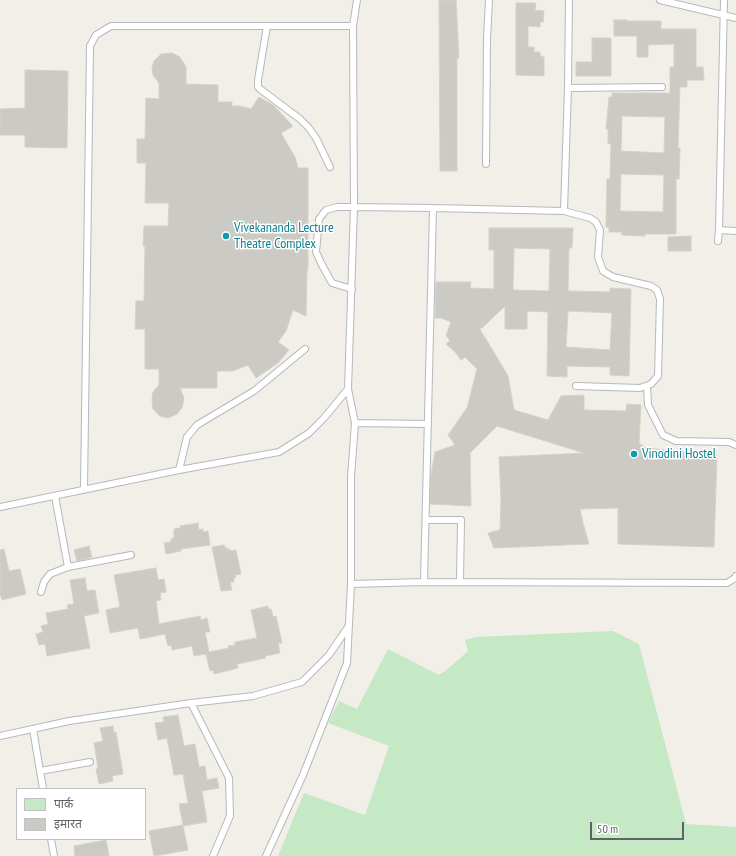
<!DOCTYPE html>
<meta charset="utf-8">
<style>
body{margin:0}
#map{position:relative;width:736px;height:856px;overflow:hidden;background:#f1efe8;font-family:"PT Sans Narrow","Noto Sans Devanagari",sans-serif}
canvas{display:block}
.legend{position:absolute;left:16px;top:788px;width:130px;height:52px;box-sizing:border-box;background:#fff;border:1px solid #bfc1c3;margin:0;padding:5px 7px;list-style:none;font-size:12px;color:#5f6368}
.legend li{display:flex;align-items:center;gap:8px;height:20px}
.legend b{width:20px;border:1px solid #bfc1c3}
.scale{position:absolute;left:590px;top:822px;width:94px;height:18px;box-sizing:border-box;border:2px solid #5f6368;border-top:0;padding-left:5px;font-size:12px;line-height:14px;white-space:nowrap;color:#5f6368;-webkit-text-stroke:3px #fff;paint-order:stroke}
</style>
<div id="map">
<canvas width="736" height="856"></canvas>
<ul class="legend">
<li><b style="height:11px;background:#c5e8c5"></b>पार्क</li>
<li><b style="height:11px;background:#cccac5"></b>इमारत</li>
</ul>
<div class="scale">50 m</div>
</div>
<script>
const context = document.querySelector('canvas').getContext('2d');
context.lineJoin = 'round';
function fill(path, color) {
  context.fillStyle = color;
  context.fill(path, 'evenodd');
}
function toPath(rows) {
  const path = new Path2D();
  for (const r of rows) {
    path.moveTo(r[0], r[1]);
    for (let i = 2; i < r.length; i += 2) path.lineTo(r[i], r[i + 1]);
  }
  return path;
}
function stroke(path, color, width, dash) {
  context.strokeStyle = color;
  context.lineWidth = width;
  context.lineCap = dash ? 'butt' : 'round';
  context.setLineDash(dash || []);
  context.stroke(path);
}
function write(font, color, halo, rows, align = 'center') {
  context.font = font + ' "PT Sans Narrow",sans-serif';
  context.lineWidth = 3;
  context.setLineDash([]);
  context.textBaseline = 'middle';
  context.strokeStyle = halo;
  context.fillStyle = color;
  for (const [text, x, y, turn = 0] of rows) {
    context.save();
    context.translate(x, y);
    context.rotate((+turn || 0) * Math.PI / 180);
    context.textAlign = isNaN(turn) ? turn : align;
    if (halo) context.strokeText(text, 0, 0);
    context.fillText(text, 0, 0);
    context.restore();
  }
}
fill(toPath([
 [613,631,639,644,686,824,736,827,736,856,278,856,304,793,365,815,389,746,328,723,339,701,357,709,388,649,439,675,450,667,468,651,465,640,476,637]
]), '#c5e8c5');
const building = toPath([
 [439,0,456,0,459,58,457,58,457,171,440,171,439,0],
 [516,3,536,3,535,10,544,11,543,22,540,22,540,27,528,26,528,47,534,47,534,52,540,52,540,56,544,57,544,76,516,75,516,3],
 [614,20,627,20,627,21,661,21,661,29,696,29,696,67,703,67,704,80,687,80,687,87,680,87,678,148,680,148,679,179,676,179,676,234,645,234,645,236,622,235,622,232,609,232,609,227,606,227,607,179,610,179,611,143,608,144,608,129,606,129,609,97,612,97,612,93,670,93,670,67,674,67,674,44,648,45,648,57,637,57,637,36,614,36,614,20],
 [622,116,665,117,664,153,621,151,622,116],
 [621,174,664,175,663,212,620,211,621,174],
 [592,38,611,38,611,76,576,76,576,62,592,62,592,38],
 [172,53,180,57,186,67,186,84,218,85,218,102,232,102,232,106,240,106,251,109,259,97,273,105,293,126,281,133,295,157,298,168,308,168,308,268,307,271,306,316,293,310,286,331,278,342,289,350,278,363,256,378,248,365,233,371,217,371,217,388,180,388,184,398,182,408,177,414,168,418,160,416,153,409,152,400,153,392,159,385,159,369,145,369,145,329,135,329,136,301,144,301,145,246,143,246,144,226,168,226,169,203,145,203,146,163,137,163,137,139,145,139,146,98,159,99,159,83,153,75,152,68,154,61,161,54,172,53],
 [25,70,68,71,67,148,25,147,25,135,0,135,0,109,25,108,25,70],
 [489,228,573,228,572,248,569,248,568,291,610,292,610,288,631,289,629,376,610,375,610,367,567,366,567,377,547,376,548,312,527,311,527,329,505,329,505,306,482,328,480,328,480,330,486,339,508,376,514,410,548,420,561,396,584,395,584,410,626,411,627,404,641,405,639,443,646,448,717,455,714,547,618,544,618,508,580,509,583,523,589,544,494,548,488,533,500,530,501,499,499,457,584,453,497,426,470,453,471,506,430,504,431,475,435,452,455,445,448,435,467,408,477,369,465,357,461,360,455,352,446,344,450,341,446,335,451,322,441,318,435,318,436,282,471,282,470,288,494,289,494,250,489,250,489,228],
 [514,248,550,249,549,291,513,290,514,248],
 [568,311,612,313,610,350,566,347,568,311],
 [691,236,691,251,668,251,668,237,691,236],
 [198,523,199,530,203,529,203,532,208,531,210,545,181,549,181,551,166,554,164,543,171,542,171,539,174,538,174,529,180,528,180,526,198,523],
 [224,545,225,548,227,547,227,550,230,549,230,551,236,550,241,574,235,575,236,577,234,578,234,582,230,582,232,590,221,591,212,547,224,545],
 [89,546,92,557,77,561,74,550,89,546],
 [4,549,9,571,20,569,26,594,2,600,1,596,0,596,0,550,4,549],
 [156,568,158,580,164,579,166,592,160,593,161,600,156,601,159,624,200,616,201,620,207,618,210,632,205,632,209,652,229,648,228,646,235,645,235,642,257,638,251,610,268,606,268,609,271,609,273,617,276,616,282,643,278,643,280,653,265,656,266,658,237,664,238,668,214,674,213,670,210,671,206,654,194,656,192,646,172,650,171,645,168,646,165,634,140,639,138,628,110,633,106,610,120,607,114,575,156,568],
 [85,578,87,591,95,590,99,613,84,616,90,648,47,656,45,644,39,645,36,634,43,632,41,626,48,624,46,613,68,609,67,605,74,604,70,580,85,578],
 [178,715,184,746,195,744,199,767,205,766,207,780,217,778,219,788,202,791,207,822,183,826,188,850,154,856,149,831,183,825,179,804,188,803,183,774,174,775,167,738,158,740,155,723,164,722,163,717,178,715],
 [113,726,114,733,116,732,123,774,112,776,113,781,99,784,96,769,98,768,94,743,103,741,100,728,113,726],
 [106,840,109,856,75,856,74,846,106,840]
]);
fill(building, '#cccac5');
stroke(building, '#d6d1c6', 1);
const service = toPath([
 [660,0,736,18],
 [724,0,719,230,736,231],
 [267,26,258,80,258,87,260,89,300,119,308,127,316,138,330,167],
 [568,88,662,87],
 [486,164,487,39,489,0],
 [564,211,568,88,569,0],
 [718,241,719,230],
 [352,289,332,283,322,265,316,252,319,219,326,210,337,207,354,207,433,208,564,211,590,218,596,222,600,230,598,257,603,271,613,277,651,286,657,290,660,299,658,376,651,384,640,388,576,386],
 [647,386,648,405,663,435,676,441,729,442,736,445],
 [355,423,428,424],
 [179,470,187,437,197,425,254,391,305,349],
 [84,490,90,46,96,35,111,26,353,26],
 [0,507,179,470,279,452,309,433,324,418,348,389],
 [426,520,461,520,460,582],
 [68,567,131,555],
 [424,582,433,208],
 [351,584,424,582,727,583,735,578,736,576],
 [41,592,44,582,50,574,68,567,55,496],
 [191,703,229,778,230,816,213,856],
 [33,729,43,789],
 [0,736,69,721,191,703,253,696,302,682,329,655,348,627],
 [40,771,90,762],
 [51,839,54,856],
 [266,856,303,775,347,663,351,584,351,477,355,423,348,389,354,207,353,26,357,0]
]);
stroke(service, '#b5b8bc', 8);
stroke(service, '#fff', 6);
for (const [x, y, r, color] of [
 [226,236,4,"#0f9aa8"],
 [634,454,4,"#0f9aa8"]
]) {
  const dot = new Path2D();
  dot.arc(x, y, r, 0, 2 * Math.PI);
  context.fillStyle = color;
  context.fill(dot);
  stroke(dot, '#fff', 1.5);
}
write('14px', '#0d838f', '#fff', [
 ["Vivekananda Lecture",234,228],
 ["Theatre Complex",234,244],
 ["Vinodini Hostel",642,454]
], 'left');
</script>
